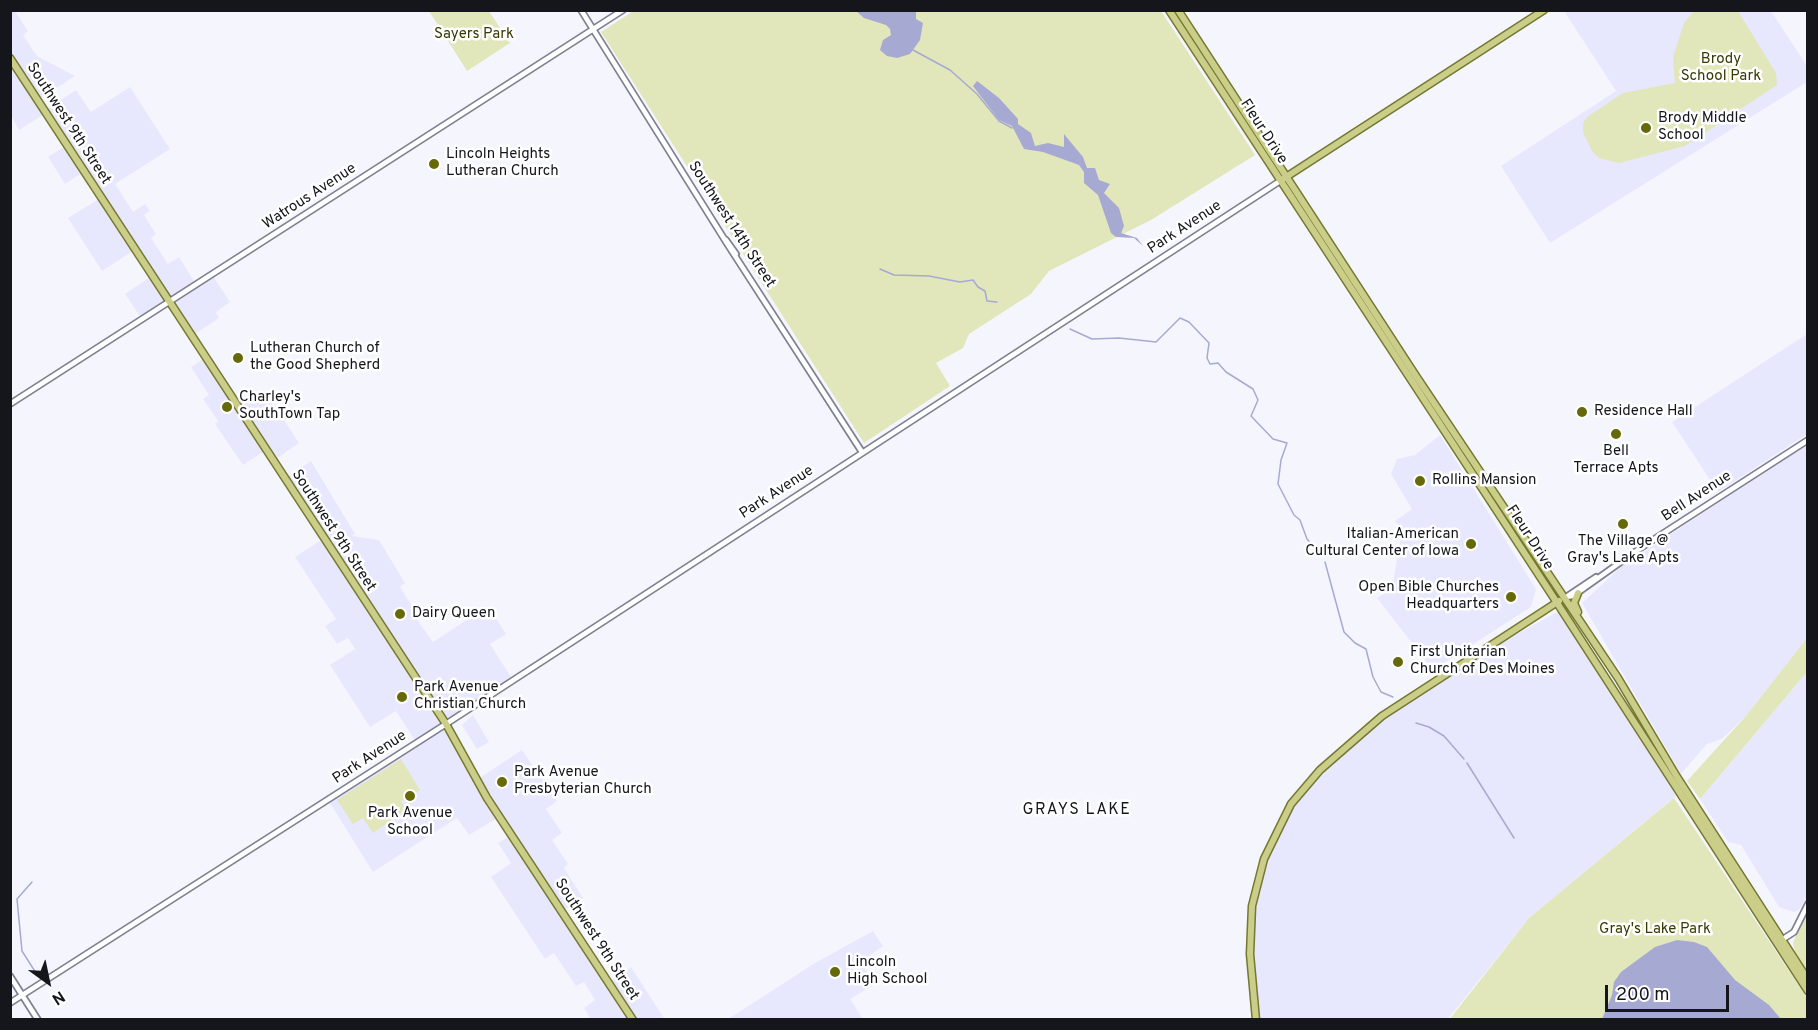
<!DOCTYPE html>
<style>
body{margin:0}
#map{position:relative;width:1818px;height:1030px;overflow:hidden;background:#f5f6fd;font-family:Overpass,sans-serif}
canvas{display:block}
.frame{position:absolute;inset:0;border:12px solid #15161c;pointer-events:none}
.north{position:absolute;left:18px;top:952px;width:60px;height:60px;-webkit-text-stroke:4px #fff;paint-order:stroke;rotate:147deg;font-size:16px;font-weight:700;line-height:24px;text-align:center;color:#15161c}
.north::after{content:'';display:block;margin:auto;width:21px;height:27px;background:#15161c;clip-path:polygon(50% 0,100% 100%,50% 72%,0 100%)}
.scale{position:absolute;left:1605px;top:985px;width:124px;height:27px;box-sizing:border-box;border:3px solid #15161c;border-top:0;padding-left:8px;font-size:18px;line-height:21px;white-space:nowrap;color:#15161c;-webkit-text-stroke:4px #fff;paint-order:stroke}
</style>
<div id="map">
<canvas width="1818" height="1030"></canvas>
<div class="frame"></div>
<div class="north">N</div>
<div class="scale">200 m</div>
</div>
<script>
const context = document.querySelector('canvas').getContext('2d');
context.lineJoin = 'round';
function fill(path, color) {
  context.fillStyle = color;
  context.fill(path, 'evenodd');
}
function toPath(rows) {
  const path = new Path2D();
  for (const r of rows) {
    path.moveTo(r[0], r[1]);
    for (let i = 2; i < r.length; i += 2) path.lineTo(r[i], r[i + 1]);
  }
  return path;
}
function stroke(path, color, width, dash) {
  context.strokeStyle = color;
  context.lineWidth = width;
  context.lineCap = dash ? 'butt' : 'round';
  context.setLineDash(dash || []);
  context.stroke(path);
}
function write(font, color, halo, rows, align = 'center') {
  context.font = font + ' Overpass,sans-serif';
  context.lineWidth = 5;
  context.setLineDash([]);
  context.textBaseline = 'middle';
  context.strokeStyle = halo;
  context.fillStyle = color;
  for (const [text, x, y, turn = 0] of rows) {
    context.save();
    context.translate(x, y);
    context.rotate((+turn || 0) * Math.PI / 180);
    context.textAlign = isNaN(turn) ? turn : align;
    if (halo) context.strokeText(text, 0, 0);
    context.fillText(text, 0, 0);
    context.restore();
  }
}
fill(toPath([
 [10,11,15,11,28,31,23,35,37,56,75,76,38,100,45,110,76,90,91,112,130,87,170,149,115,184,133,212,145,204,150,211,144,215,156,234,151,238,168,264,179,257,197,286,213,276,230,302,216,312,219,318,192,336,171,303,143,321,125,294,153,275,136,249,102,271,68,218,102,197,85,171,65,184,48,157,67,145,46,113,19,130,11,115],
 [1564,11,1771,11,1807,66,1807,82,1550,243,1501,166,1616,91],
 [1807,334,1807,434,1718,492,1672,422],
 [206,357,239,408,265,391,299,443,273,461,266,450,243,465,215,424,218,421,203,399,209,395,191,367],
 [1440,435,1536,589,1531,607,1433,670,1377,598,1392,589,1402,530,1395,521,1412,509,1391,474,1397,459,1415,455],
 [1807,445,1807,638,1745,717,1722,739,1707,744,1681,774,1582,603,1622,566],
 [311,461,355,534,352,536,379,540,405,583,400,587,418,616,416,618,433,642,488,606,506,634,490,644,513,680,446,724,478,779,522,750,557,801,546,809,562,833,552,840,568,864,564,868,583,898,563,911,609,982,631,967,664,1018,661,1020,591,1019,584,1008,595,1000,584,982,576,986,554,953,545,959,491,877,511,863,498,843,512,834,499,817,469,835,457,818,373,872,328,800,416,742,396,711,370,727,330,665,355,649,348,638,337,644,325,626,336,619,295,557,323,539,284,479],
 [1557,612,1562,615,1673,782,1670,786,1676,796,1529,918,1448,1019,1256,1020,1250,930,1264,859,1299,794,1372,724,1450,671],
 [1807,672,1808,894,1799,910,1794,912,1779,907,1741,845,1728,842,1700,799],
 [473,715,489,742,477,749,462,725],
 [873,931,883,946,861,962,875,984,850,999,863,1019,728,1019,815,963]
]), '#e7e8fd');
fill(toPath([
 [635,10,1161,11,1255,155,1151,220,1049,271,1031,294,969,334,963,348,936,363,950,386,864,443,601,32],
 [429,11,489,11,510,43,467,71],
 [1694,11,1738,11,1776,73,1777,85,1685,146,1619,163,1599,158,1592,151,1583,132,1583,123,1587,117,1623,93,1675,83,1673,57,1684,23],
 [1807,638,1807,672,1700,799,1687,781,1745,717],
 [401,759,420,790,401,801,406,810,373,833,363,818,353,824,337,800],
 [1674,798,1807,998,1807,1019,1449,1020,1529,918],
 [1807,907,1807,973,1795,951,1793,943]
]), '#e2e6bb');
fill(toPath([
 [856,11,916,11,916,19,923,23,920,40,910,54,897,58,887,56,880,50,883,40,891,35,890,29,886,25,864,18],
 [977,81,999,98,1018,119,1018,124,1031,133,1035,146,1048,143,1064,147,1064,134,1083,157,1087,168,1095,168,1099,180,1110,184,1104,193,1119,208,1124,226,1121,233,1137,238,1143,246,1134,238,1116,237,1111,233,1098,195,1084,183,1084,172,1079,165,1043,152,1024,149,1012,126,999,120,973,86],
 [1677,940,1694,942,1707,947,1735,980,1769,1005,1781,1019,1602,1019,1612,995,1614,982,1621,972,1655,947]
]), '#a6aad3');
stroke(toPath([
 [913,50,950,70,977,94,999,121,1012,128],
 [880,269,894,275,929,276,960,282,973,280,978,287,985,291,987,301,997,302],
 [1070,329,1092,339,1119,338,1156,342,1180,318,1189,322,1209,343,1207,358,1210,364,1218,363,1226,372,1253,389,1258,400,1251,416,1273,439,1287,443,1281,460,1278,484,1294,515,1300,520,1307,539,1318,552,1322,553],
 [1325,562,1344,632,1355,643,1366,649,1373,677,1381,692,1393,697],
 [1416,723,1429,727,1444,736,1464,759],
 [1467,763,1514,838],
 [32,882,17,899,22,951,36,973]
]), '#a6aad3', 1.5);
const minor = toPath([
 [581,10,728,245,862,452],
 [726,240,736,254],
 [10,404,623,10],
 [1565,597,1573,596,1639,549,1808,440],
 [1566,597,1596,577],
 [1780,941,1794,932,1808,904],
 [10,976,38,1020],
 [10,1003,446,724,1280,181]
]);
const major = toPath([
 [1169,10,1550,592,1808,991],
 [1178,10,1416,376,1618,678,1677,777,1808,980],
 [10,58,446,724,487,798,633,1020],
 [1283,179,1544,10],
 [1578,612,1574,603,1578,593],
 [1256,1020,1250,954,1252,906,1264,859,1291,804,1320,770,1382,716,1559,601]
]);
stroke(minor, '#7f8091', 8);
stroke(major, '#747830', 9);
stroke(minor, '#fff', 4.5);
stroke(major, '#cace89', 6);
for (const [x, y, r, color] of [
 [1646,128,6,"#656907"],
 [434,164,6,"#656907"],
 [238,358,6,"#656907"],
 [227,407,6,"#656907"],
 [1582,412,6,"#656907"],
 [1616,434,6,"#656907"],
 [1420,481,6,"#656907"],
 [1623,524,6,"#656907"],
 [1471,544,6,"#656907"],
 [1511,597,6,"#656907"],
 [400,614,6,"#656907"],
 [1398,662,6,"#656907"],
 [402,697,6,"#656907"],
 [502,782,6,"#656907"],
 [410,796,6,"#656907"],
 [835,972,6,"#656907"]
]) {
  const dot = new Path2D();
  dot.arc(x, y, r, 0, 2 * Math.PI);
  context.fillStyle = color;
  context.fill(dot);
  stroke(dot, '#fff', 2);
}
write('15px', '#383a02', '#fff', [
 ["Sayers Park",474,35],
 ["Brody",1721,60],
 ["School Park",1721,77],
 ["Gray's Lake Park",1655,930]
]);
write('15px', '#15161c', '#fff', [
 ["Brody Middle",1658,119],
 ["School",1658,136],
 ["Lincoln Heights",446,155],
 ["Lutheran Church",446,172],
 ["Lutheran Church of",250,349],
 ["the Good Shepherd",250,366],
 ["Charley's",239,398],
 ["SouthTown Tap",239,415],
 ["Residence Hall",1594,412],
 ["Bell",1616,452,"center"],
 ["Terrace Apts",1616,469,"center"],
 ["Rollins Mansion",1432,481],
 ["Italian-American",1459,535,"right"],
 ["Cultural Center of Iowa",1459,552,"right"],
 ["The Village @",1623,542,"center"],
 ["Gray's Lake Apts",1623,559,"center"],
 ["Open Bible Churches",1499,588,"right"],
 ["Headquarters",1499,605,"right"],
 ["Dairy Queen",412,614],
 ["First Unitarian",1410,653],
 ["Church of Des Moines",1410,670],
 ["Park Avenue",414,688],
 ["Christian Church",414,705],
 ["Park Avenue",514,773],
 ["Presbyterian Church",514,790],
 ["Park Avenue",410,814,"center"],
 ["School",410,831,"center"],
 ["Lincoln",847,963],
 ["High School",847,980]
], 'left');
write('15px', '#15161c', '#fff', [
 ["Southwest 9th Street",68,124,57],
 ["Fleur Drive",1263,132,57],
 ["Watrous Avenue",310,197,-33],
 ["Southwest 14th Street",731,225,57],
 ["Park Avenue",1185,228,-33],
 ["Park Avenue",777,493,-33],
 ["Bell Avenue",1697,497,-33],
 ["Southwest 9th Street",333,531,57],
 ["Fleur Drive",1529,538,57],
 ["Park Avenue",370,758,-33],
 ["Southwest 9th Street",596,940,57]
]);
context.letterSpacing = '1.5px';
write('16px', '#15161c', '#fff', [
 ["GRAYS LAKE",1077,811]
]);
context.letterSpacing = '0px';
</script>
